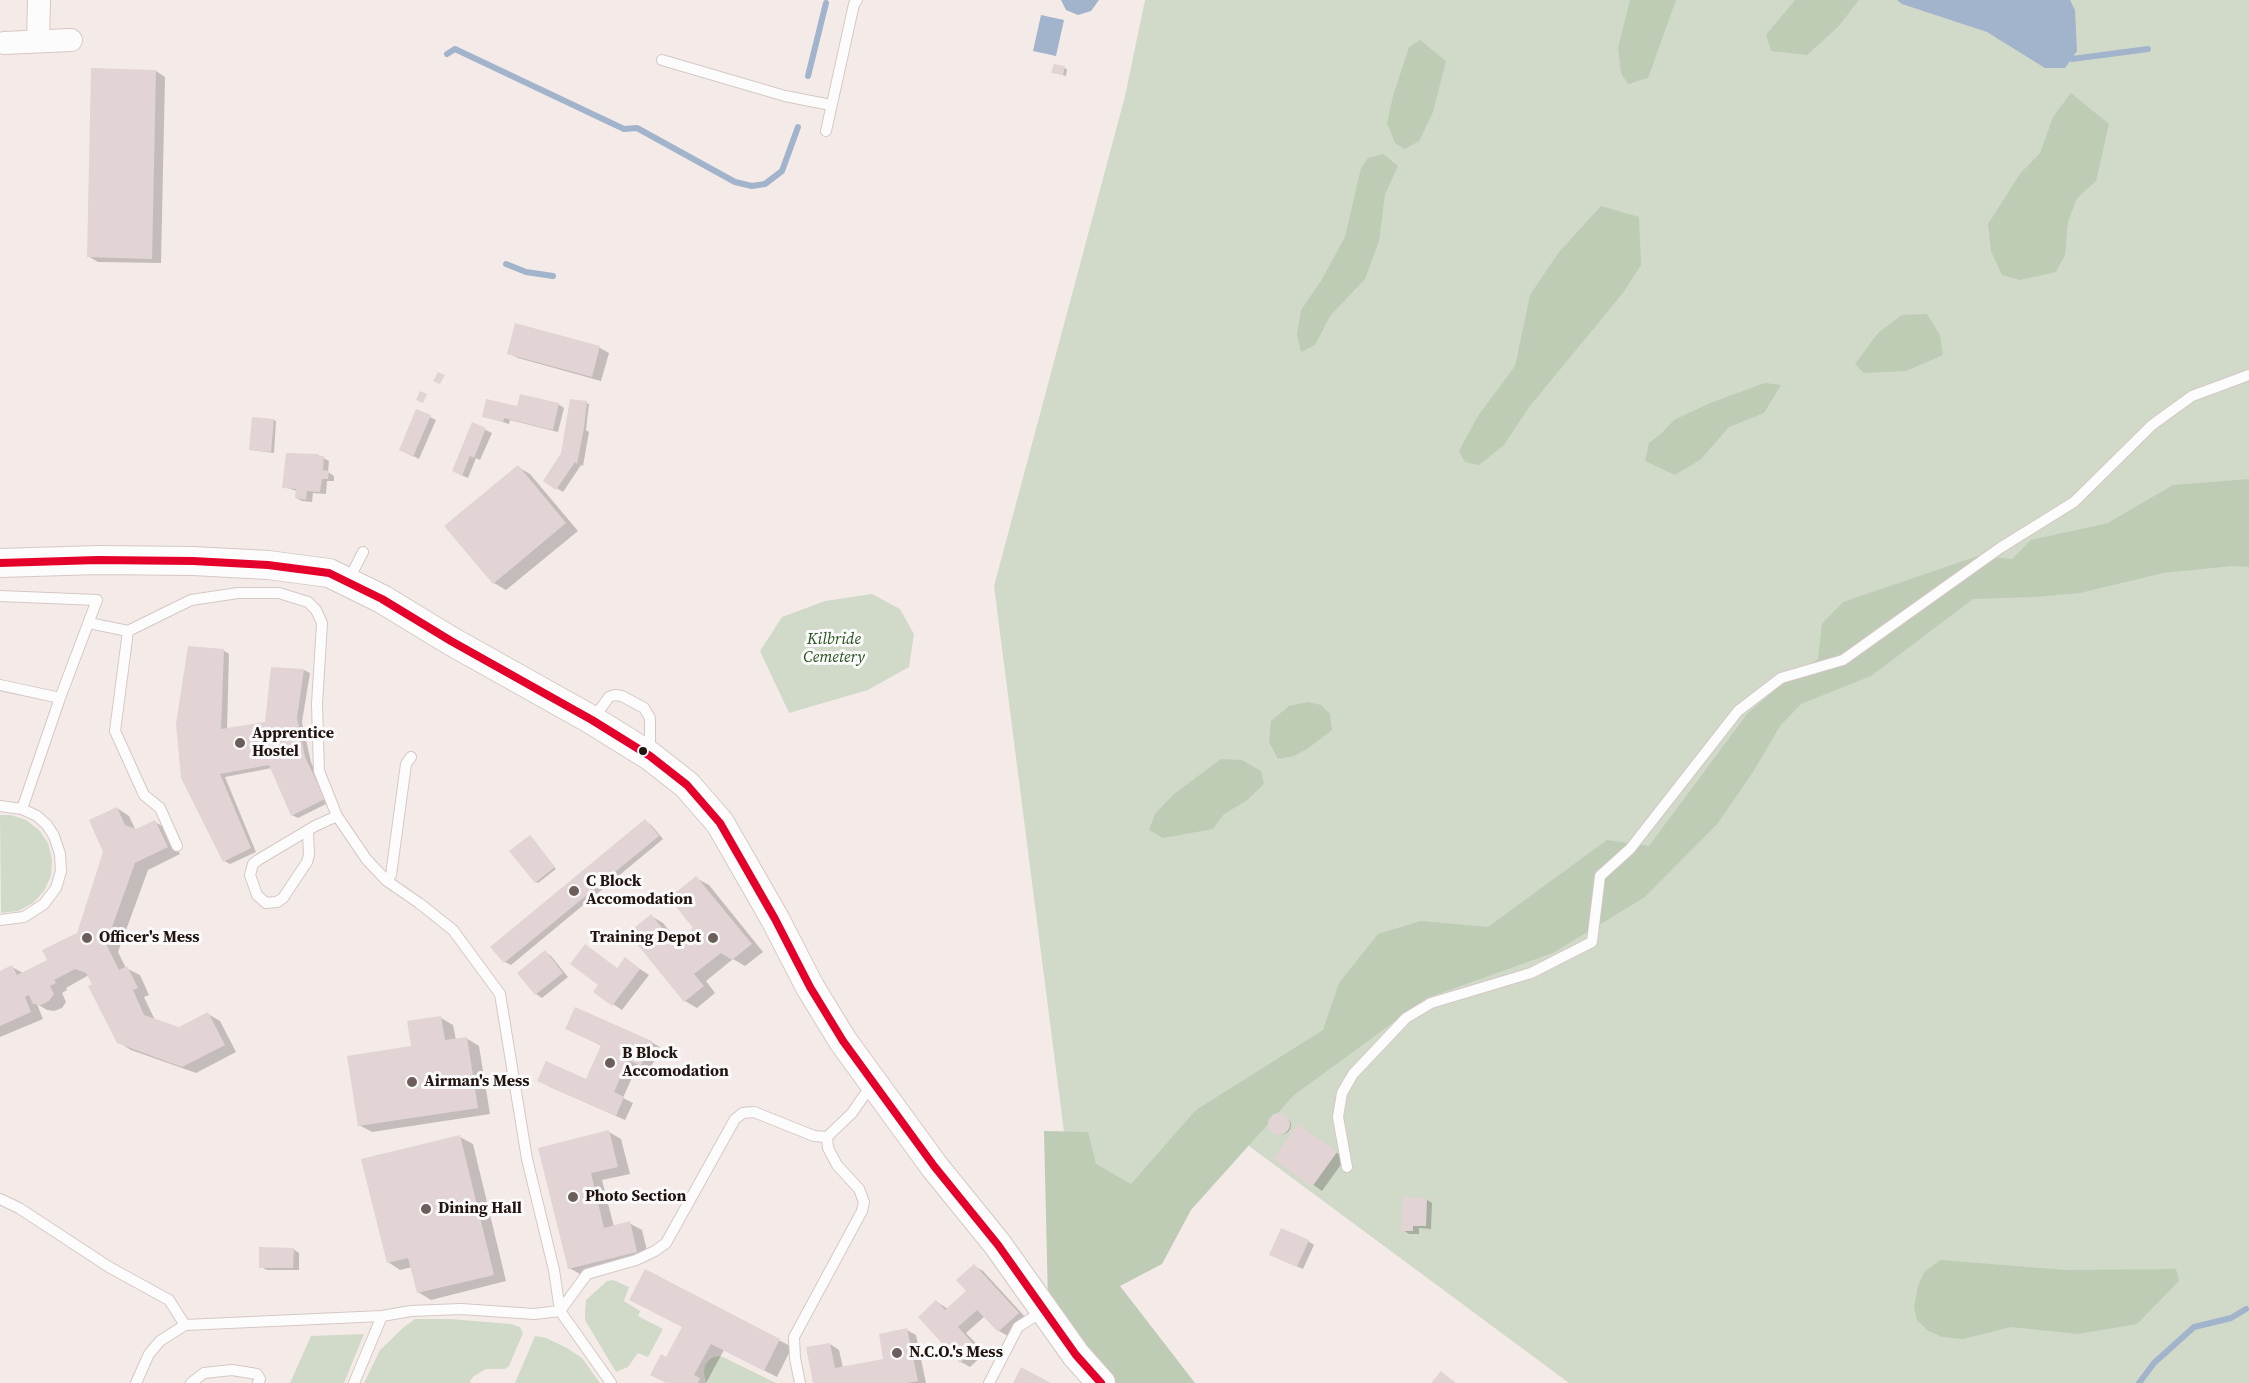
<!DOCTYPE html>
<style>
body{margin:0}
canvas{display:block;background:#f4ebe8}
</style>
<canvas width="2249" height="1383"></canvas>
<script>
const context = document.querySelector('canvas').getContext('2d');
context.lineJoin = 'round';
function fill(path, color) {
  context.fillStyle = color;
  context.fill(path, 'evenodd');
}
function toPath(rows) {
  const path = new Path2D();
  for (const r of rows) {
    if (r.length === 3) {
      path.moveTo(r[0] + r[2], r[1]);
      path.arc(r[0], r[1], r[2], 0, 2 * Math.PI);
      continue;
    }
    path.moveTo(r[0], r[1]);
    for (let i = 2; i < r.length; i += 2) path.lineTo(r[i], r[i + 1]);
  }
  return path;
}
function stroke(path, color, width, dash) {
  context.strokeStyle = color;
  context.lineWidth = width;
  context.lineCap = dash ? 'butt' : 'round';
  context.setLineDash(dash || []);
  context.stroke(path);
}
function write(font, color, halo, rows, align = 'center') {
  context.font = font + ' "Source Serif 4",serif';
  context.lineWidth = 6;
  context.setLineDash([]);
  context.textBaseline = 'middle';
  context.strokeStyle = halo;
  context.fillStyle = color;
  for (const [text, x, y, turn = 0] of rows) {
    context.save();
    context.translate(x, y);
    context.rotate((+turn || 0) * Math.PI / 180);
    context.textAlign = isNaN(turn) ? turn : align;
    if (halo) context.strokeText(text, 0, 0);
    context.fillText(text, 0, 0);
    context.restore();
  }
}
fill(toPath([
 [1145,0,2249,0,2249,1383,1569,1383,1222,1126,1079,1249,994,586,1125,96],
 [872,594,900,609,914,634,909,667,868,690,789,713,760,651,782,617,825,601],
 [0,815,11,815,26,820,39,830,48,843,52,859,51,876,44,891,33,903,18,911,1,913],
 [613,1280,629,1287,624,1301,640,1311,638,1316,663,1329,648,1357,638,1353,628,1367,616,1372,585,1320,585,1314,586,1300,607,1281],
 [415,1319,450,1319,511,1324,520,1327,523,1333,509,1366,505,1369,486,1369,474,1376,470,1381,471,1383,364,1383,380,1350,404,1327],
 [364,1334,344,1383,290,1383,311,1336],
 [535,1336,546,1338,567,1348,582,1358,600,1383,515,1383],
 [719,1356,723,1357,776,1383,706,1383,704,1373,705,1365,711,1358]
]), '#d1dac9');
fill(toPath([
 [1630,0,1676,0,1648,78,1628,84,1621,73,1618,48],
 [1795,0,1859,0,1838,27,1807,55,1771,51,1766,35],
 [1420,40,1446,61,1433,112,1419,141,1405,149,1395,143,1387,123,1393,96,1409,47],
 [2071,93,2109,124,2096,181,2077,198,2068,222,2065,255,2056,272,2020,280,2002,275,1991,251,1988,224,2020,174,2040,153,2053,117],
 [1383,154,1398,166,1385,194,1379,241,1365,279,1330,316,1315,345,1301,352,1297,334,1301,310,1321,281,1345,237,1361,168,1368,158],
 [1601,206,1639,217,1641,265,1623,293,1529,407,1504,445,1479,465,1465,462,1459,451,1478,416,1515,366,1530,295,1559,252],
 [1927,314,1940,335,1943,355,1906,371,1864,373,1855,364,1878,333,1902,315],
 [1765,383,1781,385,1764,413,1729,427,1700,460,1675,475,1645,461,1649,443,1662,433,1674,420,1710,403],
 [2249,479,2249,567,2232,566,2163,573,2080,593,2035,597,1973,599,1871,676,1801,704,1780,726,1753,772,1718,823,1645,897,1553,953,1427,998,1294,1095,1191,1210,1162,1264,1120,1286,1195,1383,1115,1383,1089,1357,1048,1301,1044,1131,1088,1132,1096,1164,1131,1184,1196,1110,1323,1030,1339,983,1378,934,1421,921,1488,927,1607,840,1649,846,1747,714,1783,683,1818,659,1822,624,1843,602,1978,556,2012,559,2031,540,2108,523,2173,485],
 [1308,702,1321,705,1330,714,1332,730,1307,749,1294,756,1278,759,1269,742,1271,721,1289,706],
 [1221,759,1242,760,1261,771,1264,784,1246,801,1224,814,1213,829,1163,838,1149,830,1155,814,1174,794],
 [1941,1260,2065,1270,2176,1269,2179,1281,2137,1324,2078,1334,2011,1327,1963,1339,1942,1337,1927,1330,1917,1320,1914,1307,1918,1286,1925,1271]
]), '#becbb5');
fill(toPath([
 [1061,0,1099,0,1091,11,1078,15,1066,10],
 [1897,0,2070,0,2075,10,2077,51,2065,68,2045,68,1987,32,1902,4],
 [1041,15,1064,20,1056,56,1033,51]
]), '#a2b3cc');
fill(toPath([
 [1055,65,1067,69,1066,76,1056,73],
 [156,71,165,77,161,263,98,262,88,256],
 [516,325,600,348,609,353,601,381,518,358,508,353],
 [586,403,589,404,586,430,589,432,583,466,581,465,563,492,545,481,562,454],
 [558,404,564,408,558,432,510,420,509,424,483,416,518,408],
 [430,417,436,420,419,459,407,453],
 [273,420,276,421,274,453,251,450],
 [473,424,492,433,480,460,476,458,468,478,459,474],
 [318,455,329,461,328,472,334,476,334,481,327,481,326,494,313,493,312,502,302,501,296,498,297,491,284,487],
 [518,467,530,474,578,531,506,590,494,583],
 [223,650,229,654,227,730,267,723,272,668,304,670,310,673,302,722,311,762,330,802,298,818,292,815,272,768,225,777,256,852,230,864,224,861,183,778],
 [117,808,129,816,136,831,155,822,167,829,180,854,148,870,118,952,126,968,140,975,149,995,144,997,155,1020,179,1029,208,1014,220,1021,236,1052,196,1073,131,1050,118,1042,89,975,66,988,67,990,62,993,66,1002,62,1008,54,1011,47,1010,37,1004,43,1019,0,1037,0,973,12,967,23,973,49,961,79,934],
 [645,821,651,825,663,839,511,965,505,962],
 [532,838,556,869,538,883,536,882],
 [696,878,709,885,763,952,745,966,733,959,706,981,715,993,697,1008,685,1001,651,916,663,923,678,942,696,928],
 [545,952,551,956,568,977,542,998,536,994],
 [634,965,649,975,622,1010,595,992,618,969],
 [441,1018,453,1025,456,1040,466,1038,479,1046,490,1114,372,1132,359,1125,413,1047],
 [567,1029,651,1042,660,1047,650,1070,638,1064,623,1098,633,1103,625,1120,548,1086,587,1081,602,1046],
 [1281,1125,10],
 [1307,1131,1345,1159,1322,1191,1275,1158],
 [609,1132,621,1139,630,1174,602,1180,614,1227,629,1223,642,1230,649,1259,582,1275,569,1268,540,1149],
 [460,1137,473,1144,506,1281,431,1300,418,1292,412,1267,400,1270,388,1262],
 [1426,1199,1432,1203,1431,1229,1419,1228,1419,1234,1409,1234,1403,1230],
 [1308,1241,1314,1245,1303,1269,1277,1258],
 [293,1249,299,1253,299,1270,267,1270,261,1267],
 [974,1266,983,1271,1027,1319,1008,1336,999,1331,985,1316,966,1333,985,1353,970,1367,961,1362,937,1302,948,1309,968,1291],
 [646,1271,792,1347,777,1377,724,1350,706,1383,667,1383,667,1359,684,1327],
 [907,1330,916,1335,926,1383,815,1383,830,1344,839,1350,843,1368,885,1360]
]), '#0003');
stroke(toPath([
 [447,54,455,49,624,129,637,128,735,182,752,186,765,184,782,171,798,127],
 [2072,59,2148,49],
 [808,76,826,3],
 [506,264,526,272,553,276],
 [2139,1383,2154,1363,2194,1327,2231,1318,2246,1309]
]), '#a2b3cc', 6);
fill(toPath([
 [1054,64,1065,66,1063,75,1051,73],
 [91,68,156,70,152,259,87,257],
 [515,323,600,346,592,377,507,354],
 [438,372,445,375,440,384,433,381],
 [420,391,427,394,423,403,416,400],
 [520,394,559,403,553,430,504,418,503,422,482,417,486,399,517,406],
 [570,399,587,401,584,428,577,464,575,462,556,490,543,481,561,453],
 [416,409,431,415,413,457,399,450],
 [252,417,274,419,271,452,249,450],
 [472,422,486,428,474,458,470,456,462,476,452,471],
 [286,453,318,454,318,456,324,456,323,470,329,471,328,479,322,479,320,492,307,491,306,500,295,498,296,489,282,488],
 [518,465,566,523,493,584,444,526],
 [188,646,224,649,221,729,265,722,271,667,304,669,297,718,305,757,325,799,291,816,269,765,220,774,251,848,223,862,181,778,176,724],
 [117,807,125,825,136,829,155,820,168,847,135,863,106,944,119,970,127,966,138,988,133,990,144,1015,179,1027,208,1012,225,1045,182,1067,117,1043,88,986,92,984,86,973,75,969,54,980,56,983,50,986,54,994,49,1001,41,1005,33,1004,29,995,25,997,31,1012,0,1026,0,971,12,965,17,975,47,960,42,950,77,933,103,852,89,820],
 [645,819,659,836,504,963,490,947],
 [530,835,555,867,535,883,509,851],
 [696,876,752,944,732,960,721,953,694,974,704,986,684,1002,628,933,651,914,674,943,693,928,669,898],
 [585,944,617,968,625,957,640,969,612,1006,593,992,598,985,570,964],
 [545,950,563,973,535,995,517,973],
 [575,1007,652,1041,641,1066,628,1060,614,1092,624,1097,616,1116,537,1081,546,1061,586,1079,601,1045,565,1029],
 [441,1016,445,1040,467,1037,478,1108,358,1126,347,1056,411,1046,407,1021],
 [1279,1124,11],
 [1298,1124,1337,1152,1312,1187,1273,1159],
 [609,1130,618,1167,591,1173,604,1228,630,1221,637,1252,568,1269,538,1148],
 [460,1135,494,1275,417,1293,408,1258,387,1263,361,1159],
 [1403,1197,1427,1198,1426,1226,1413,1226,1413,1231,1401,1231],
 [1281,1228,1309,1240,1297,1267,1269,1255],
 [259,1247,294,1248,293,1268,259,1268],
 [974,1264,1019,1313,998,1332,977,1310,958,1327,977,1348,960,1363,918,1317,936,1300,945,1310,966,1291,956,1280],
 [645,1269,780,1339,764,1371,711,1344,694,1375,700,1378,698,1383,666,1383,650,1375,661,1354,666,1357,682,1327,629,1300],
 [907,1328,918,1381,906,1383,813,1383,806,1347,830,1343,835,1368,883,1359,879,1334],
 [1021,1367,1051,1383,1013,1383],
 [1441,1371,1456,1383,1431,1383]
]), '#e2d3d4');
const service = toPath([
 [662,60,785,96,831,105],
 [826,131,854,4,857,0],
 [348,581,363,552],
 [0,596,97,600,60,698],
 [89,623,128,631],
 [0,685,60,698,22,809],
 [593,719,609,697,615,695,622,696,644,708,650,718,650,754],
 [0,806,22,809,37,816,47,825,54,836,60,854,61,871,56,888,44,904,24,917,0,920],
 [308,832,309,855,307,862,283,898,277,902,266,903,257,895,250,875,253,864,258,860,315,826,337,816],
 [177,846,160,808,144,795,115,731,128,631,191,600,238,593,279,593,308,602,316,610,322,623,317,704,319,771,337,816,367,860,387,881,419,903,453,930,500,994,527,1159,554,1270,560,1311,611,1383],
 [387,881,391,875,406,764,411,757],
 [1347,1167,1338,1117,1342,1093,1353,1074,1406,1018,1431,1003,1531,973,1592,942,1600,876,1630,849,1738,711,1781,678,1843,660,2000,548,2074,502,2152,425,2192,396,2249,375],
 [0,1199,19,1208,109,1267,169,1300,185,1325],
 [136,1383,149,1354,160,1341,185,1325,382,1316,411,1311,461,1309,534,1314,560,1311,587,1274,636,1260,655,1251,666,1243,735,1119,743,1113,754,1112,814,1136,827,1137,852,1113,872,1084],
 [191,1383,204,1373,232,1370,257,1374,260,1379,258,1383],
 [354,1383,382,1316],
 [800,1383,795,1358,794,1337,862,1211,864,1202,859,1189,837,1165,828,1148,827,1137],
 [989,1383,1018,1327,1043,1311]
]);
const minor = toPath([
 [38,41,39,0],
 [4,43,71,40]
]);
const tertiary = toPath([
 [0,563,98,560,193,561,268,565,329,573,382,599,451,641,592,720,650,756,687,785,720,823,775,919,810,987,843,1041,934,1166,998,1245,1076,1355,1101,1383]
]);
stroke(service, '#d4c8c4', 12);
stroke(minor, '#d4c8c4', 24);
stroke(tertiary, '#d4c8c4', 30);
stroke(service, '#fdfcfc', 10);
stroke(minor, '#fdfcfc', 22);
stroke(tertiary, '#fdfcfc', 28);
stroke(toPath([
 [0,563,98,560,193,561,268,565,329,573,382,599,451,641,592,720,650,756,687,785,720,823,775,919,810,987,843,1041,934,1166,998,1245,1076,1355,1101,1383]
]), '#e4002b', 8);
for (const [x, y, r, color] of [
 [240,743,6,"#6c5f5b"],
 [643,751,5,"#22140f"],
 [574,891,6,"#6c5f5b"],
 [87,938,6,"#6c5f5b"],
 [713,938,6,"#6c5f5b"],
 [610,1063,6,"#6c5f5b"],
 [412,1082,6,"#6c5f5b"],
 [573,1197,6,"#6c5f5b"],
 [426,1209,6,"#6c5f5b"],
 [897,1353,6,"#6c5f5b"]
]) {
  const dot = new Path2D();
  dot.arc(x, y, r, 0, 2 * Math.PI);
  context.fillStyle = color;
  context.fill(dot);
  stroke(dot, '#fafafa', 2);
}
write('italic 16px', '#26511d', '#fafafa', [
 ["Kilbride",834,640],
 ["Cemetery",834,658]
]);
write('bold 16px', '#22140f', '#fafafa', [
 ["Apprentice",252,734],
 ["Hostel",252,752],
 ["C Block",586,882],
 ["Accomodation",586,900],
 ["Officer's Mess",99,938],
 ["Training Depot",701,938,"right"],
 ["B Block",622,1054],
 ["Accomodation",622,1072],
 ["Airman's Mess",424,1082],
 ["Photo Section",585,1197],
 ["Dining Hall",438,1209],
 ["N.C.O.'s Mess",909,1353]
], 'left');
</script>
